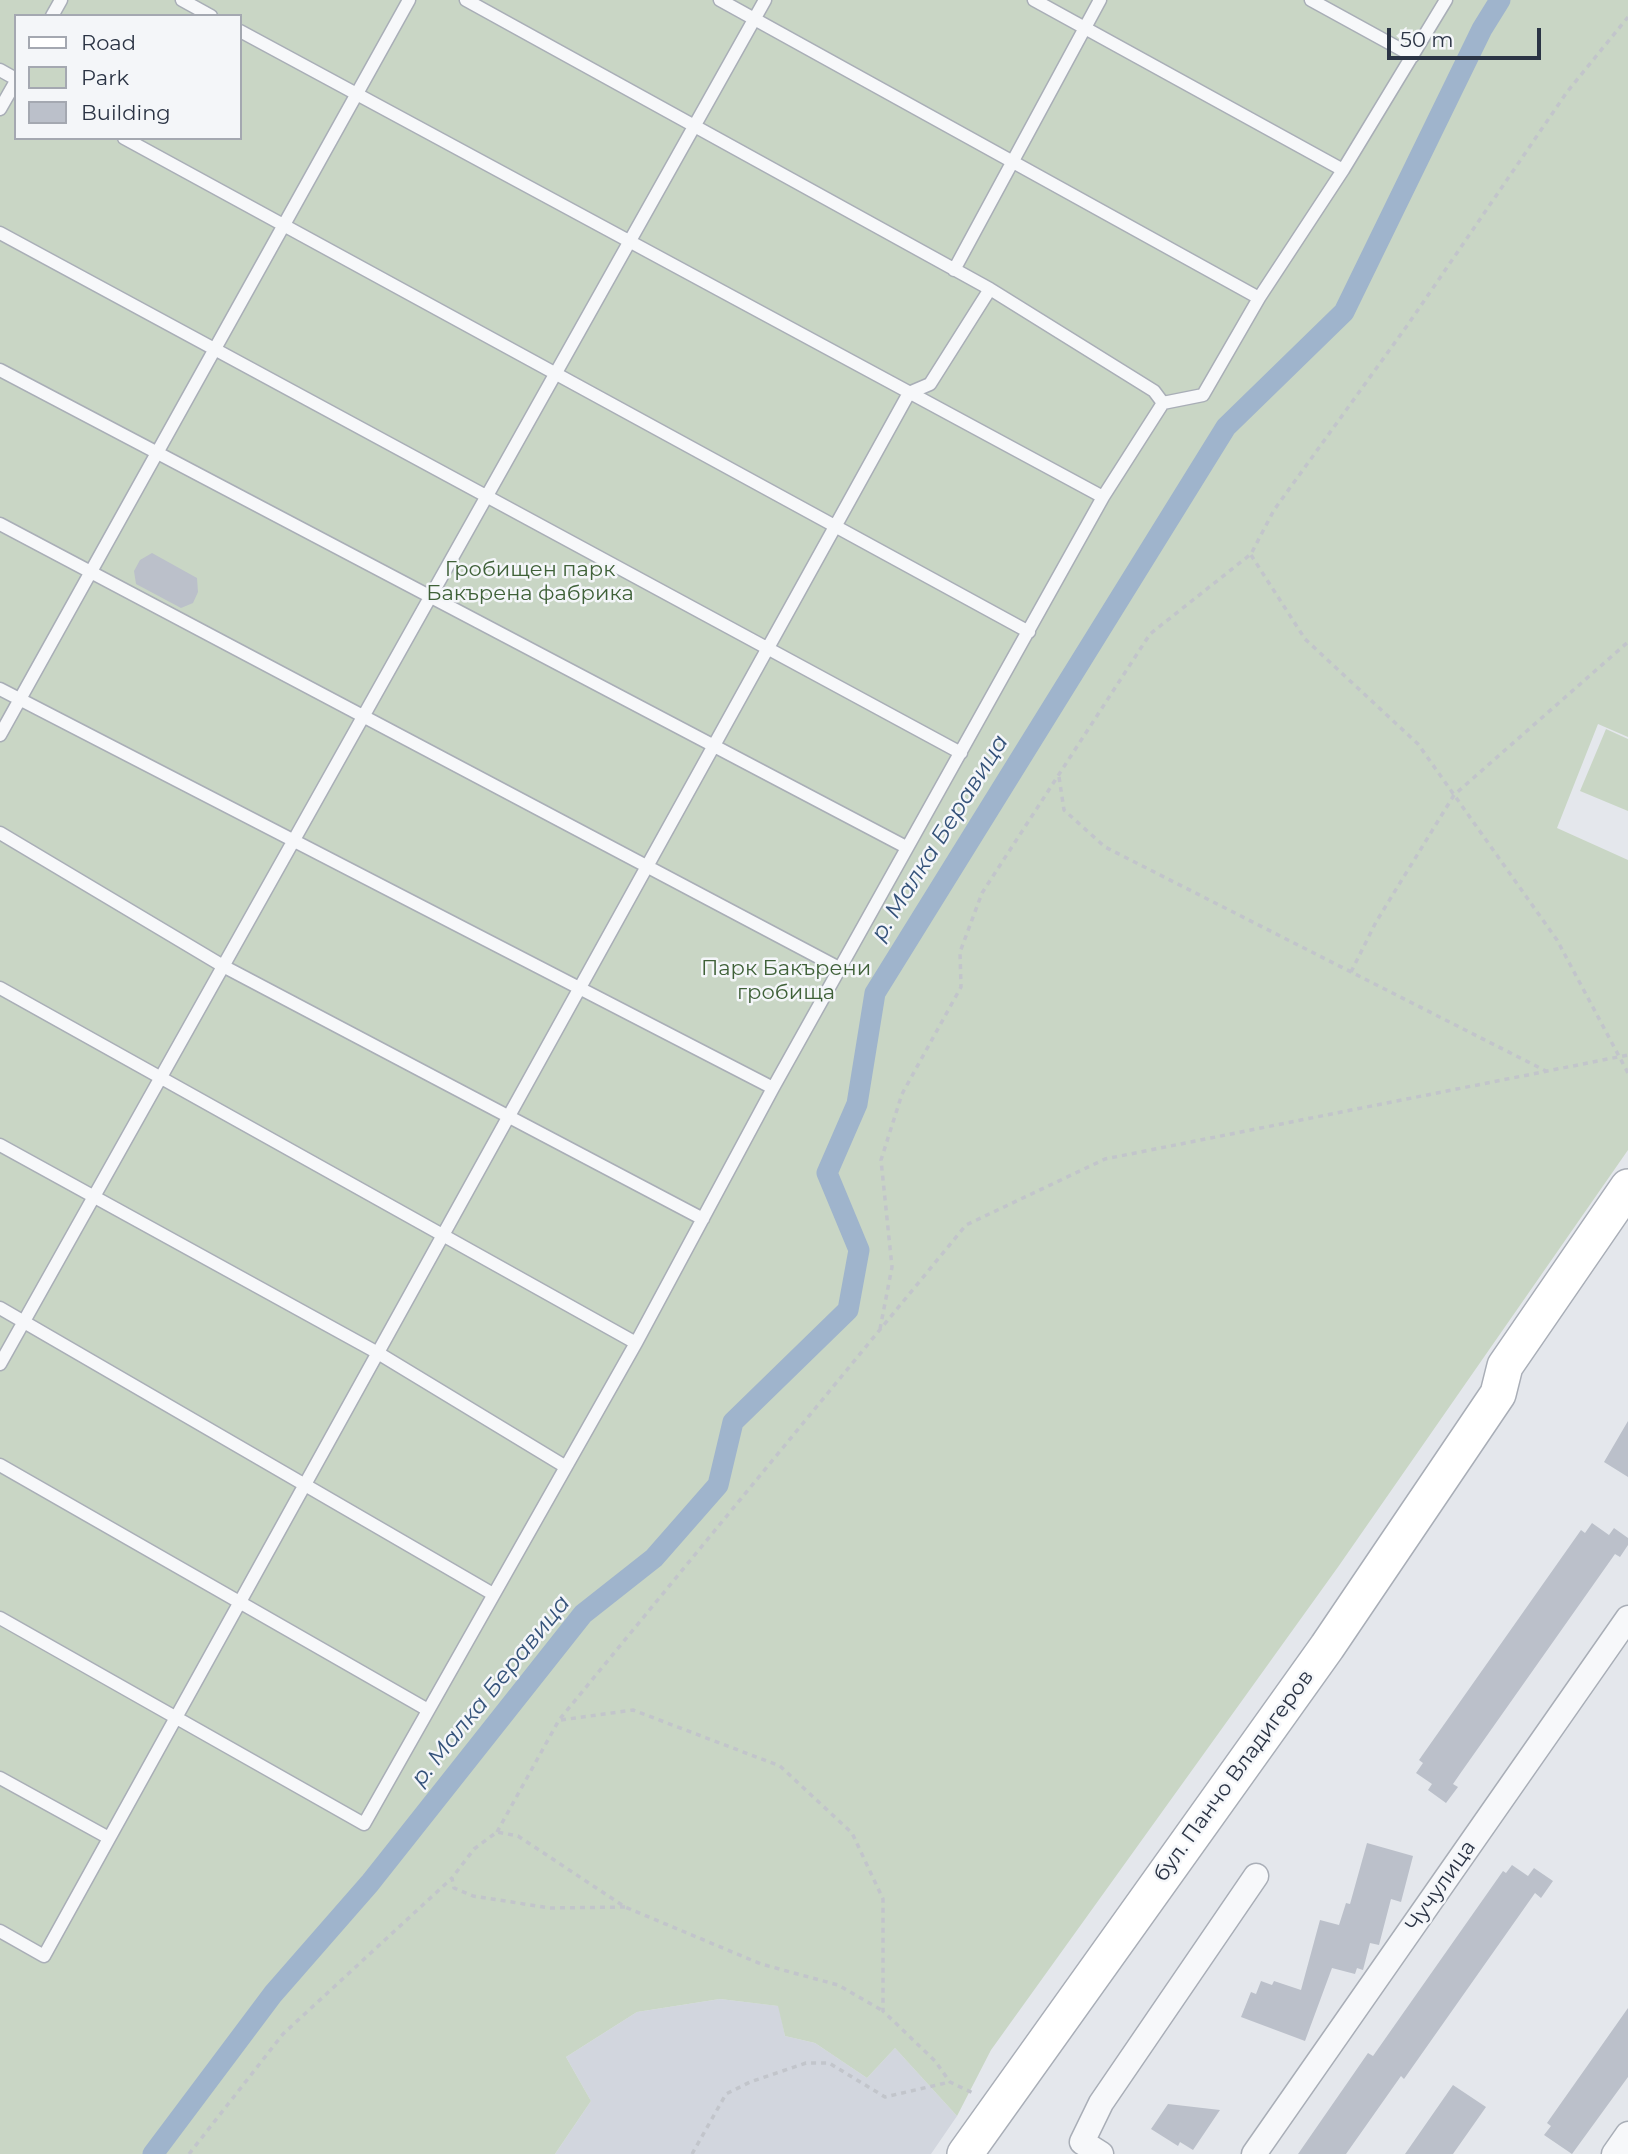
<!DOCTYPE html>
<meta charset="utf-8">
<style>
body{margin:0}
#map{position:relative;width:1628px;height:2154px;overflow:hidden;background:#e4e7ec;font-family:Montserrat,sans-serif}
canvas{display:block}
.legend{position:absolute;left:14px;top:14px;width:228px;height:126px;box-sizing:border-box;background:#f4f6f9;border:2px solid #a4a8b1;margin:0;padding:9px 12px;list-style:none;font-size:21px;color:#2b3445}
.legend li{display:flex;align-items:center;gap:14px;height:35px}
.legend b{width:35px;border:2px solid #a4a8b1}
.scale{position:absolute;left:1387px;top:28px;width:154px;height:32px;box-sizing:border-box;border:4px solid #2b3445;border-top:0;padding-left:9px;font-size:21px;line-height:24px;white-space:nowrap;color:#2b3445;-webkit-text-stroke:5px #f4f6f9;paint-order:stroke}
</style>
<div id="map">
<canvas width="1628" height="2154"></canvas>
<ul class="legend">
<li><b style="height:9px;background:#fff"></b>Road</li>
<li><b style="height:19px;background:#c9d6c5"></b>Park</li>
<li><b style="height:19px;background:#bbc0ca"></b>Building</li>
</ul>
<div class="scale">50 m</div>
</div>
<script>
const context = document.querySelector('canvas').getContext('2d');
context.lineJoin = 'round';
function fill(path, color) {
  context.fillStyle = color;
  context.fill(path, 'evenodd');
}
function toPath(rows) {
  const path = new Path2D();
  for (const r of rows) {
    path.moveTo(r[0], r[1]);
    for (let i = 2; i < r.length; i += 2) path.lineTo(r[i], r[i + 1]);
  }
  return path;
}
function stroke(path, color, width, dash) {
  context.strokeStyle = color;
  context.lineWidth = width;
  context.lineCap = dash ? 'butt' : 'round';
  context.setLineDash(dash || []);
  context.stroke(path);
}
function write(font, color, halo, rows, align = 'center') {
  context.font = font + ' Montserrat,sans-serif';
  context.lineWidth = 5;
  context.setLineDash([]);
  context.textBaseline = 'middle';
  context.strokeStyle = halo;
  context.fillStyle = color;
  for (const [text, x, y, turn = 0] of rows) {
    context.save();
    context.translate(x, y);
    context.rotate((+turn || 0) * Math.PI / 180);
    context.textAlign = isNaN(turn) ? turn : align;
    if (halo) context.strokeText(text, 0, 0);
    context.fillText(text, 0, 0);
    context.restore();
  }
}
fill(toPath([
 [720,1999,779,2006,785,2036,815,2043,867,2078,895,2048,957,2116,931,2154,555,2154,591,2101,566,2057,637,2012]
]), '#d2d6de');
fill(toPath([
 [0,0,1628,0,1628,737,1598,724,1557,828,1628,860,1628,1150,1338,1567,991,2050,957,2116,895,2048,867,2078,815,2043,785,2036,778,2006,720,1999,637,2012,566,2057,591,2101,555,2154,0,2154],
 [16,16,240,16,240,138,16,138],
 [1606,729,1628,739,1628,811,1580,791]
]), '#c9d6c5');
stroke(toPath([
 [153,2154,273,1994,370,1883,583,1614,654,1558,718,1485,733,1422,848,1310,859,1250,827,1173,857,1104,875,993,1226,427,1344,312,1482,29,1500,0]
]), '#9fb4cc', 21);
fill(toPath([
 [152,553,197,578,198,592,193,603,181,608,136,584,134,571,140,560],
 [1628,1421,1628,1477,1604,1462],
 [1592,1523,1609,1535,1614,1528,1628,1538,1628,1545,1620,1557,1615,1554,1462,1771,1453,1784,1458,1787,1446,1803,1428,1790,1432,1784,1416,1773,1423,1763,1419,1760,1581,1530,1585,1533],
 [1367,1843,1413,1856,1401,1902,1391,1899,1379,1945,1370,1943,1363,1970,1357,1968,1355,1974,1332,1968,1305,2041,1241,2017,1251,1992,1256,1994,1261,1981,1272,1985,1274,1981,1301,1990,1320,1920,1339,1925,1346,1903,1350,1904],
 [1512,1865,1528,1876,1534,1868,1553,1881,1541,1898,1535,1893,1404,2079,1401,2076,1346,2154,1298,2154,1368,2053,1373,2056,1503,1871,1506,1873],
 [1628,2008,1628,2077,1572,2154,1544,2135,1551,2126,1547,2123],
 [1453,2085,1486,2107,1453,2154,1405,2154],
 [1168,2104,1220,2110,1193,2150,1180,2142,1178,2146,1151,2129]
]), '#bbc0ca');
const lane = toPath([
 [182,0,211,16],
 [720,0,1259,298],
 [1034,0,1343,170],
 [1311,0,1413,56],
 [52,16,61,0],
 [240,31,1103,497],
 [0,70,16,79],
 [0,109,16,81],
 [124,138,1029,632],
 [0,233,961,753],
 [954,270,1100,0],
 [0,370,906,847],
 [1163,403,1203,395,1259,298,1343,170,1446,0],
 [0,524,839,968],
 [0,689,773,1088],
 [0,735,409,0],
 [0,833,223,966,703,1219],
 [0,988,636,1343],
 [0,1145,378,1353,566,1467],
 [0,1308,493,1594],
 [0,1364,765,0],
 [0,1465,428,1710],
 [0,1618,364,1824,636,1343,773,1088,1103,497,1163,403,1154,391,990,289,466,0],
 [0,1778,109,1838],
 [0,1931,44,1956,909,393,930,384,990,289]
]);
const street = toPath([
 [1101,2154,1082,2142,1101,2103,1256,1876],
 [1254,2154,1628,1618],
 [1614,2154,1628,2134]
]);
const secondary = toPath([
 [965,2154,1327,1647,1498,1394,1505,1366,1628,1187]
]);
stroke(lane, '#a9aeb7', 15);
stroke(street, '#a9aeb7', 27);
stroke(secondary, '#a9aeb7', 38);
stroke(toPath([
 [1251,555,1305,639,1418,744,1557,940,1628,1073],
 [1059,777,1064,810,1105,847,1546,1071],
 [1351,972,1376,922,1454,795,1628,642],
 [880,1329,892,1267,881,1160,902,1094,961,987,960,952,982,893,1150,634,1251,554,1274,510,1409,323,1567,92,1628,17],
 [561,1720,633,1710,780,1766,852,1833,883,1899,883,2011,935,2061,950,2082,975,2094],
 [497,1832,559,1720,966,1225,1105,1159,1628,1055],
 [625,1907,550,1908,473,1896,454,1888,452,1878,474,1849,497,1832,518,1836,625,1907,761,1964,838,1985,883,2011],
 [189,2154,283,2034,452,1878],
 [692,2154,726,2094,750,2082,806,2063,829,2063,885,2097,950,2082]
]), '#c2c5cb', 3.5, [5, 5]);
stroke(lane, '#f7f8fa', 12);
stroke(street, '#f7f8fa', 24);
stroke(secondary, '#fff', 35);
write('21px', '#3f6138', '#f4f6f9', [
 ["Гробищен парк",530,570],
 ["Бакърена фабрика",530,594],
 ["Парк Бакърени",786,969],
 ["гробища",786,993]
]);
write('21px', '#2b3445', '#f4f6f9', [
 ["бул. Панчо Владигеров",1234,1776,-54],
 ["Чучулица",1441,1886,-55]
]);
write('italic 23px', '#34527a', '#f4f6f9', [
 ["р. Малка Беравица",940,838,-58],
 ["р. Малка Беравица",491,1691,-51]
]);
</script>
